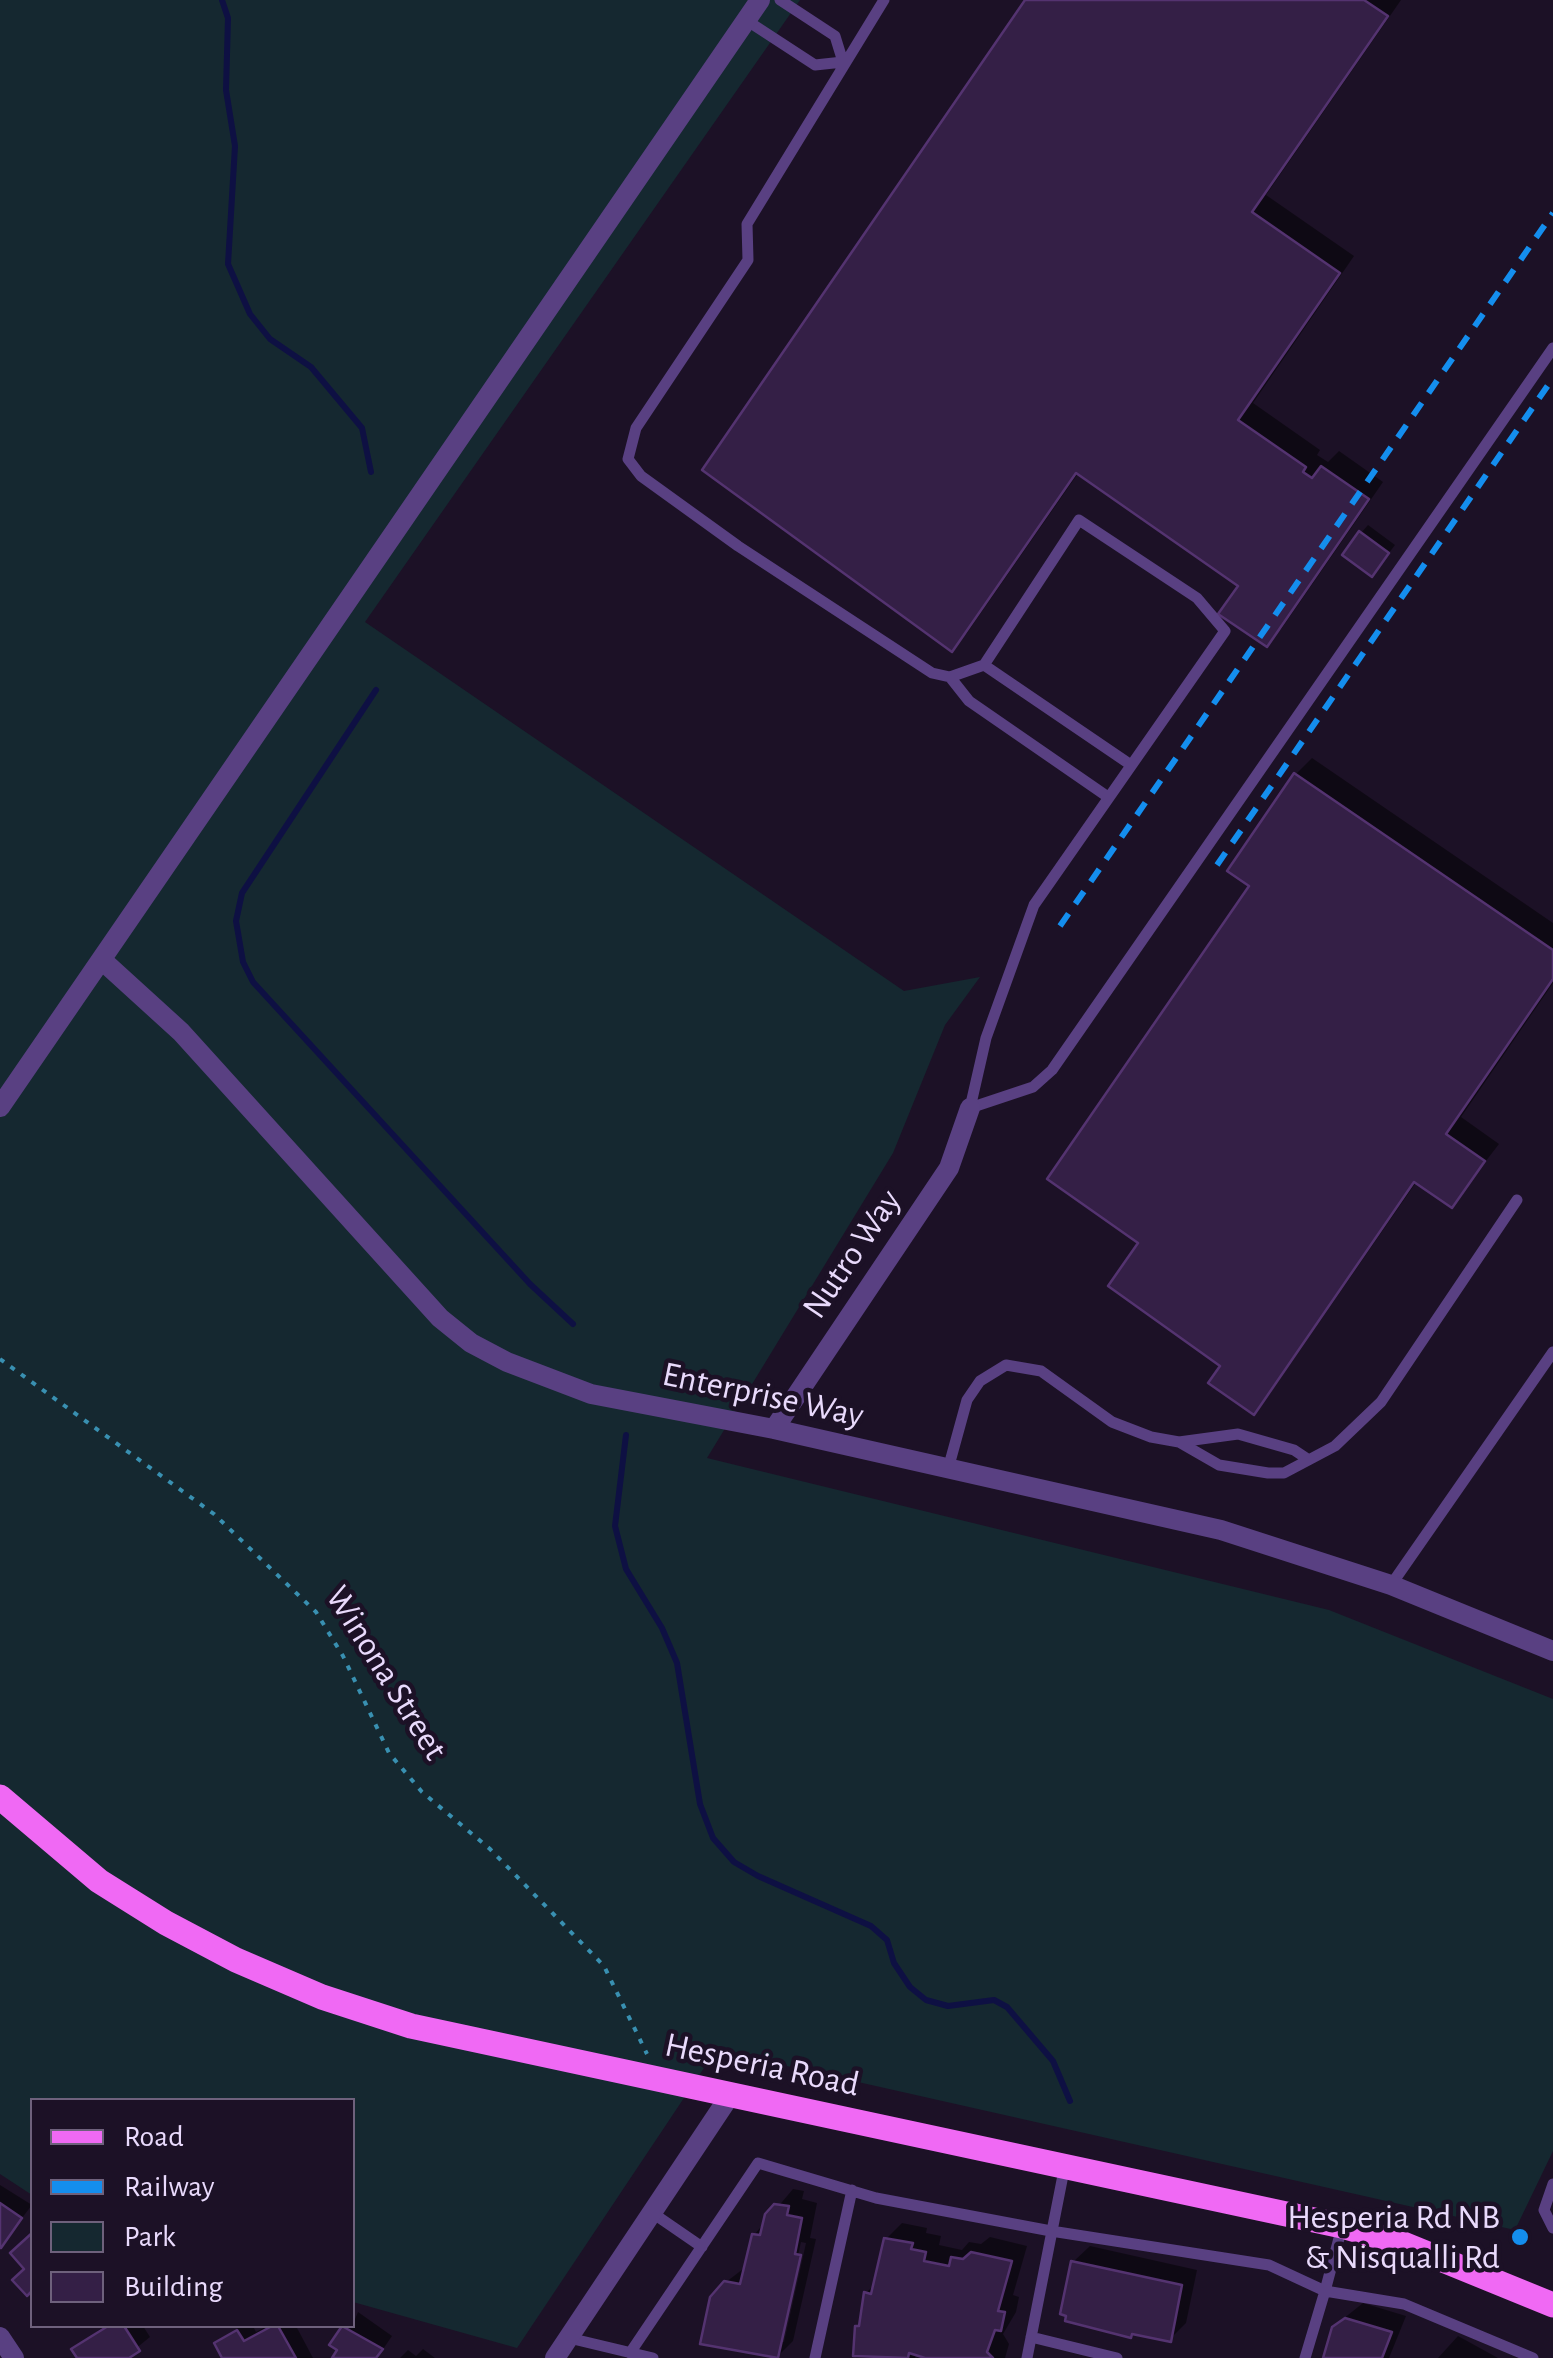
<!DOCTYPE html>
<style>
body{margin:0}
#map{position:relative;width:1553px;height:2358px;overflow:hidden;background:#1c1126;font-family:"Alegreya Sans",sans-serif}
canvas{display:block}
.legend{position:absolute;left:30px;top:2098px;width:325px;height:230px;box-sizing:border-box;background:#1c1126;border:2px solid #6e617c;margin:0;padding:12px 18px;list-style:none;font-size:30px;color:#e9dafc}
.legend li{display:flex;align-items:center;gap:20px;height:50px}
.legend b{width:50px;border:2px solid #6e617c}
</style>
<div id="map">
<canvas width="1553" height="2358"></canvas>
<ul class="legend">
<li><b style="height:12px;background:#f069f4"></b>Road</li>
<li><b style="height:12px;background:#148eee"></b>Railway</li>
<li><b style="height:28px;background:#152830"></b>Park</li>
<li><b style="height:28px;background:#341f46"></b>Building</li>
</ul>
</div>
<script>
const context = document.querySelector('canvas').getContext('2d');
context.lineJoin = 'round';
function fill(path, color) {
  context.fillStyle = color;
  context.fill(path, 'evenodd');
}
function toPath(rows) {
  const path = new Path2D();
  for (const r of rows) {
    path.moveTo(r[0], r[1]);
    for (let i = 2; i < r.length; i += 2) path.lineTo(r[i], r[i + 1]);
  }
  return path;
}
function stroke(path, color, width, dash) {
  context.strokeStyle = color;
  context.lineWidth = width;
  context.lineCap = dash ? 'butt' : 'round';
  context.setLineDash(dash || []);
  context.stroke(path);
}
function write(font, color, halo, rows, align = 'center') {
  context.font = font + ' "Alegreya Sans",sans-serif';
  context.lineWidth = 9;
  context.setLineDash([]);
  context.textBaseline = 'middle';
  context.strokeStyle = halo;
  context.fillStyle = color;
  for (const [text, x, y, turn = 0] of rows) {
    context.save();
    context.translate(x, y);
    context.rotate((+turn || 0) * Math.PI / 180);
    context.textAlign = isNaN(turn) ? turn : align;
    if (halo) context.strokeText(text, 0, 0);
    context.fillText(text, 0, 0);
    context.restore();
  }
}
fill(toPath([
 [0,0,800,0,365,622,904,991,980,977,945,1025,893,1153,707,1458,1329,1610,1553,1699,1553,2151,1515,2230,716,2050,517,2348,353,2302,352,2100,32,2100,32,2195,0,2174]
]), '#152830');
fill(toPath([
 [1028,0,1401,0,1266,195,1354,256,1253,403,1320,450,1317,455,1328,462,1339,451,1383,482,1282,628,1266,644,1241,585,1079,472,967,633,951,649],
 [1368,525,1395,545,1379,566,1361,533],
 [1312,758,1553,923,1553,983,1461,1117,1499,1144,1452,1205,1417,1181,1269,1395,1253,1411,1142,1242,1253,885,1230,870,1296,774],
 [0,2185,32,2205,1,2245,0,2245],
 [793,2189,804,2191,802,2199,817,2203,810,2238,816,2239,793,2341,777,2357,726,2282,747,2266,754,2235],
 [801,2242,806,2243,784,2342,779,2342],
 [902,2223,927,2228,926,2233,941,2236,939,2245,962,2250,969,2242,981,2244,990,2237,1027,2246,1013,2295,1019,2297,1016,2312,1003,2334,1009,2344,1005,2358,927,2358,917,2352,915,2358,856,2358,866,2293,876,2283,886,2239],
 [1090,2246,1197,2270,1186,2323,1170,2339,1073,2262],
 [1363,2303,1406,2316,1389,2358,1327,2358,1338,2323],
 [358,2312,392,2336,377,2358,335,2358,341,2349,333,2344,345,2326,352,2326],
 [104,2326,143,2326,150,2337,124,2358,81,2358,74,2349],
 [240,2326,253,2326,256,2332,267,2326,296,2326,313,2358,225,2358,217,2344],
 [1458,2336,1498,2358,1438,2358],
 [423,2349,435,2358,400,2358,408,2350,416,2356]
]), '#0007');
stroke(toPath([
 [222,0,228,18,226,90,235,146,228,264,250,314,270,339,311,367,362,428,371,472],
 [376,690,242,893,236,921,243,962,253,982,530,1284,573,1324],
 [626,1435,615,1526,626,1569,662,1628,677,1663,700,1804,713,1838,734,1862,758,1876,871,1926,887,1940,894,1963,910,1987,926,2000,948,2006,994,2000,1007,2007,1053,2061,1070,2101]
]), '#0e1043', 6);
const building = toPath([
 [1025,0,1364,0,1388,16,1252,212,1340,273,1238,420,1306,467,1303,472,1312,478,1321,466,1369,499,1267,647,1218,614,1238,586,1076,473,952,652,702,470,1025,0],
 [1359,531,1389,553,1372,577,1342,555,1359,531],
 [1294,773,1553,950,1553,979,1446,1134,1485,1161,1452,1208,1414,1182,1254,1415,1208,1383,1220,1366,1108,1286,1138,1243,1047,1179,1249,886,1227,871,1294,773],
 [0,2203,22,2218,1,2248,0,2248,0,2203],
 [774,2204,789,2206,787,2215,802,2218,795,2254,801,2255,778,2358,700,2344,710,2297,724,2281,740,2284,752,2234,760,2235,765,2214,774,2204],
 [32,2233,32,2291,27,2296,12,2280,24,2269,10,2253,32,2233],
 [884,2238,913,2243,911,2249,926,2252,924,2261,949,2266,951,2257,963,2259,971,2252,1012,2261,998,2311,1005,2312,1001,2331,995,2330,987,2352,993,2358,925,2358,909,2353,908,2358,853,2356,855,2326,859,2326,864,2292,871,2294,884,2238],
 [1071,2261,1182,2285,1171,2342,1132,2334,1131,2338,1065,2321,1066,2316,1060,2314,1071,2261],
 [1345,2318,1392,2332,1382,2358,1323,2358,1332,2327,1345,2318],
 [108,2326,124,2326,140,2351,129,2358,77,2358,71,2349,108,2326],
 [272,2326,278,2326,296,2358,222,2358,214,2343,237,2330,244,2341,272,2326],
 [342,2326,383,2349,376,2358,332,2358,337,2350,329,2345,342,2326]
]);
fill(building, '#341f46');
stroke(building, '#543370', 2.5);
stroke(toPath([
 [0,1359,214,1514,316,1612,343,1656,389,1753,422,1792,490,1849,604,1966,647,2054]
]), '#3990b1', 4, [5, 8]);
stroke(toPath([
 [884,0,747,224,748,260,636,428,628,459,641,476,738,546,932,673,950,677,984,665],
 [746,20,815,65,843,62,835,36,780,0],
 [950,677,969,701,1108,797],
 [1131,765,984,665,1079,520,1197,598,1225,631,1034,905,986,1038,970,1108,1033,1087,1052,1070,1553,348],
 [1179,1442,1219,1465,1268,1473,1284,1473,1335,1446,1381,1402,1517,1200],
 [948,1469,967,1400,980,1381,1006,1365,1041,1371,1112,1422,1151,1437,1179,1442,1238,1434,1294,1450,1306,1458],
 [1391,1585,1553,1352],
 [1553,2184,1544,2210,1553,2228],
 [654,2214,702,2247],
 [1342,2227,1325,2291,1404,2304,1533,2358],
 [1031,2337,1117,2358],
 [569,2338,653,2358],
 [630,2353,758,2163,876,2198,1051,2231,1269,2265,1325,2291,1305,2358],
 [815,2358,852,2190],
 [1027,2358,1065,2165]
]), '#594082', 11);
stroke(toPath([
 [103,961,181,1032,440,1318,471,1343,507,1362,591,1394,774,1429,1221,1530,1391,1585,1553,1651],
 [0,1107,760,0],
 [774,1429,949,1168,970,1108],
 [0,2337,14,2358],
 [555,2358,731,2094]
]), '#594082', 20);
stroke(toPath([
 [0,1797,99,1881,166,1923,236,1960,322,1997,411,2026,1342,2226,1401,2243,1553,2305]
]), '#f069f4', 25);
stroke(toPath([
 [1217,865,1553,378],
 [1060,926,1553,213]
]), '#148eee', 6, [15, 12]);
for (const [x, y, r, color] of [
 [1520,2237,10,"#148eee"]
]) {
  const dot = new Path2D();
  dot.arc(x, y, r, 0, 2 * Math.PI);
  context.fillStyle = color;
  context.fill(dot);
  stroke(dot, '#1c1126', 4);
}
write('35px', '#e9dafc', '#1c1126', [
 ["Nutro Way",852,1254,-56],
 ["Enterprise Way",763,1395,12],
 ["Winona Street",386,1673,58],
 ["Hesperia Road",762,2065,12]
]);
write('35px', '#e9dafc', '#1c1126', [
 ["Hesperia Rd NB",1500,2217],
 ["& Nisqualli Rd",1500,2257]
], 'right');
</script>
